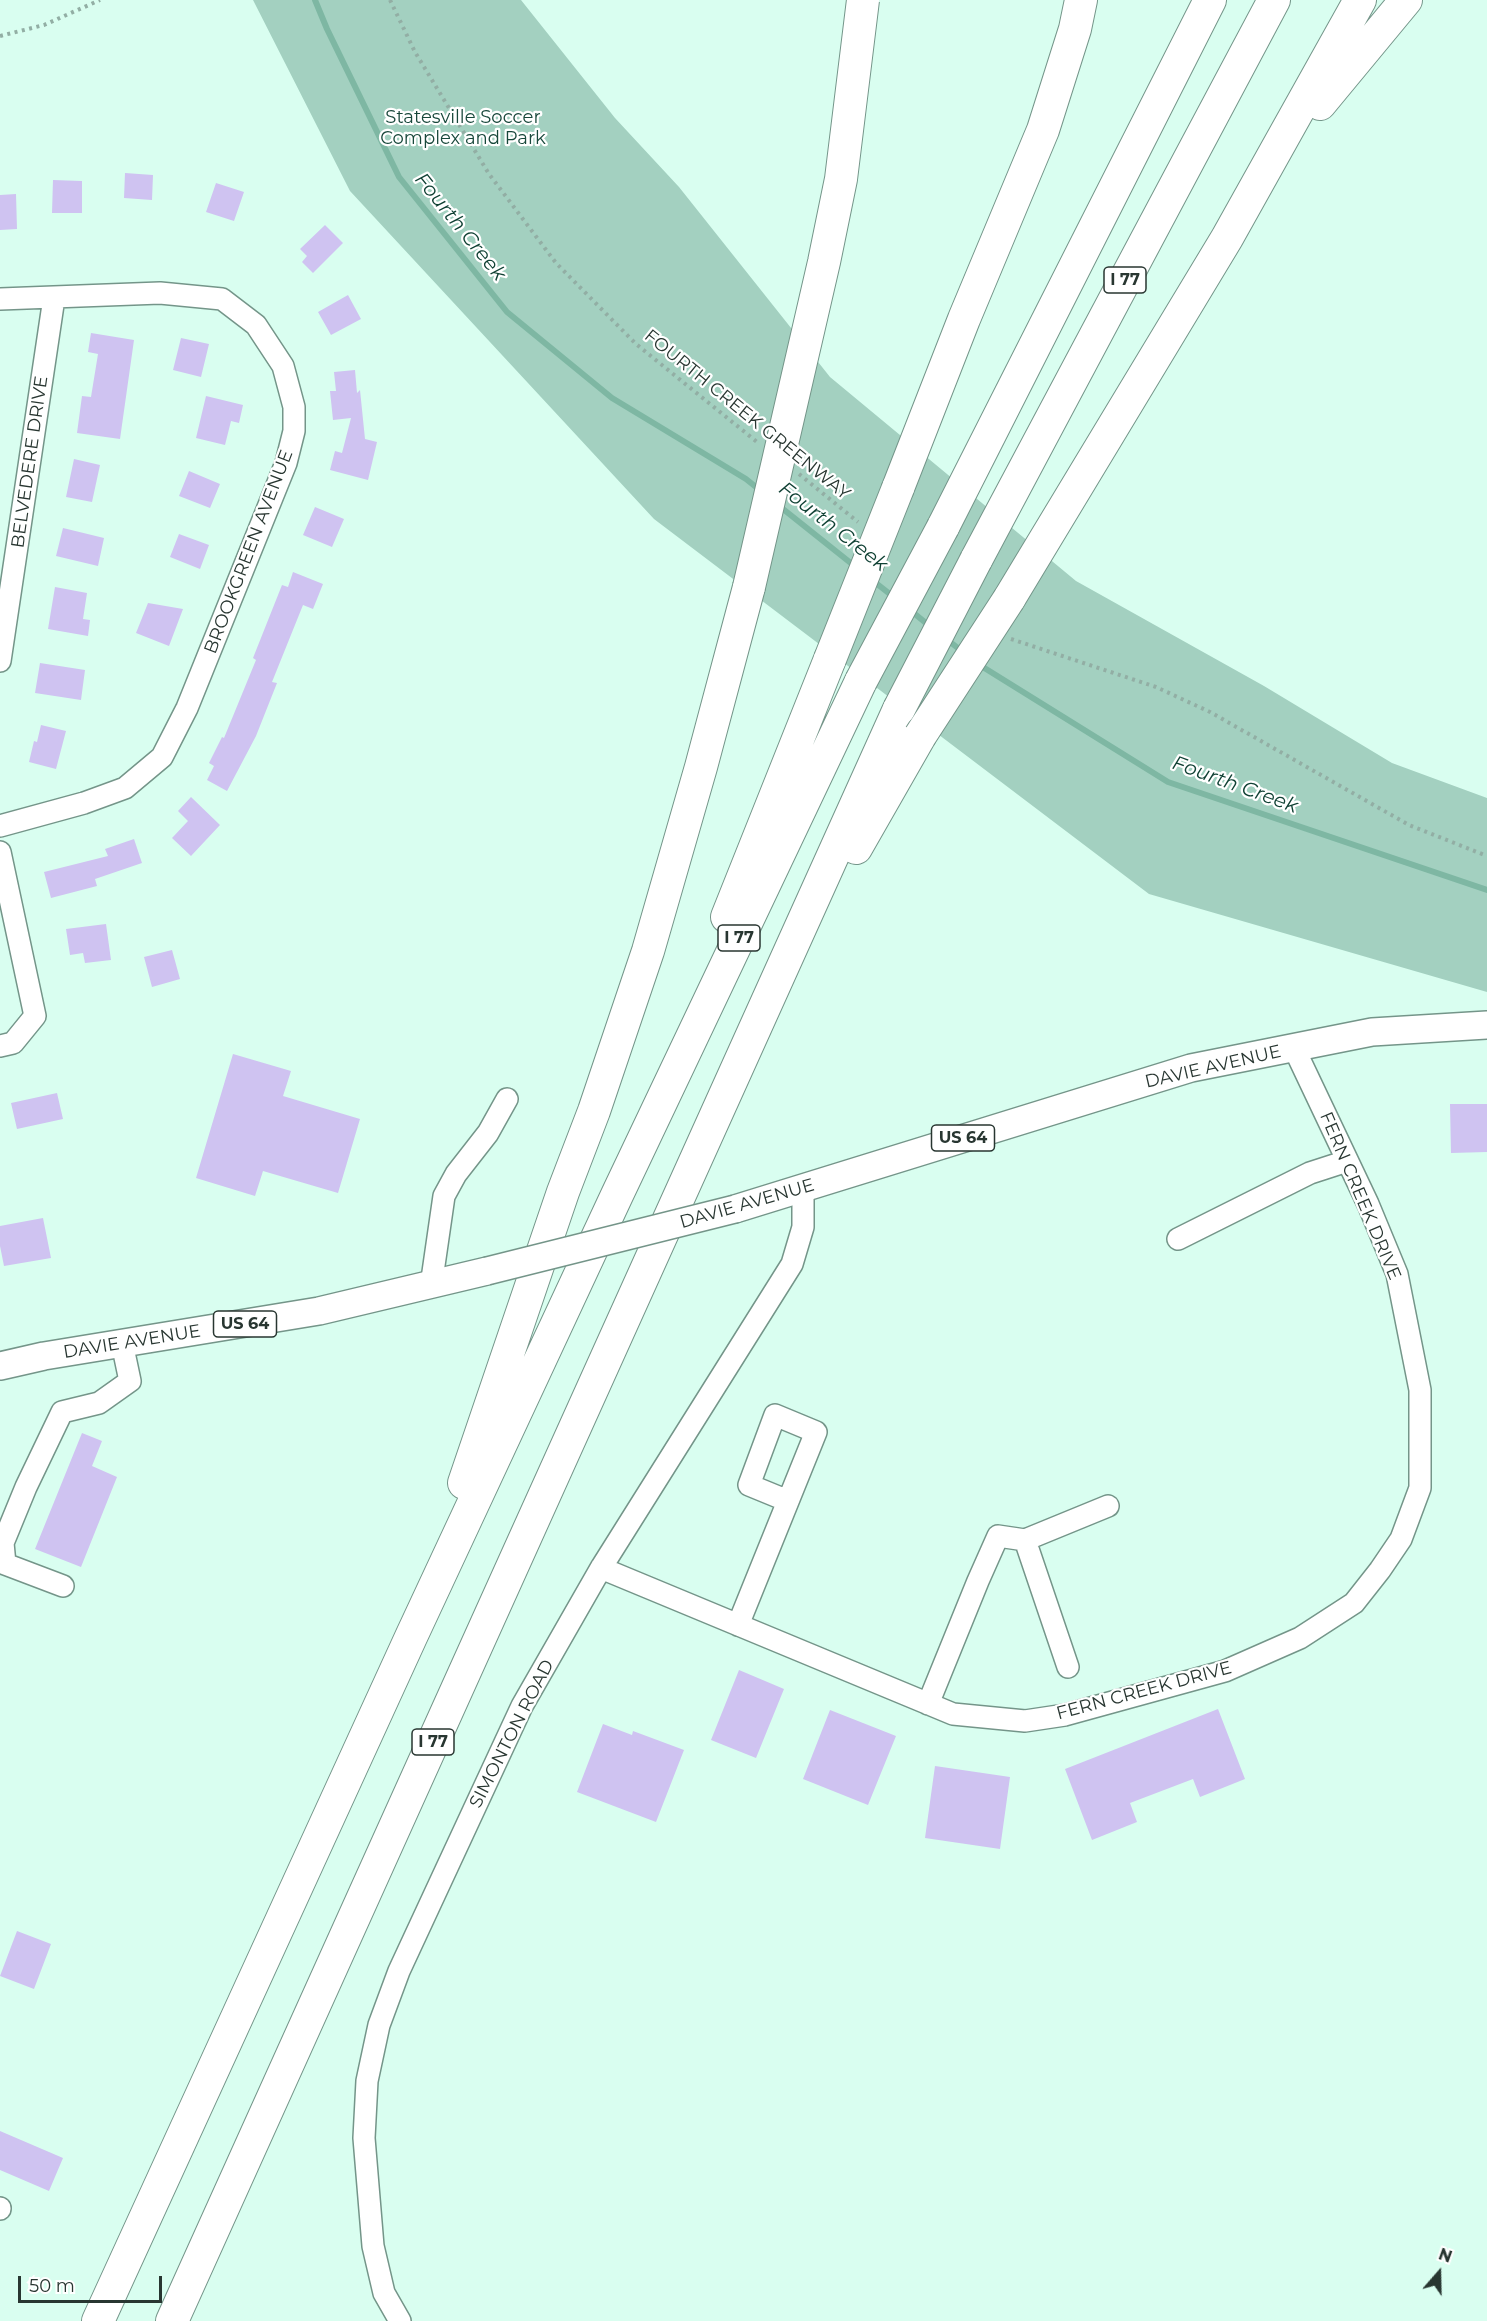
<!DOCTYPE html>
<style>
body{margin:0}
#map{position:relative;width:1487px;height:2321px;overflow:hidden;background:#d9fef0;font-family:Montserrat,sans-serif}
canvas{display:block}
.north{position:absolute;left:1409px;top:2243px;width:60px;height:60px;-webkit-text-stroke:4px #fff;paint-order:stroke;rotate:20deg;font-size:16px;font-weight:700;line-height:24px;text-align:center;color:#283631}
.north::after{content:'';display:block;margin:auto;width:21px;height:27px;background:#283631;clip-path:polygon(50% 0,100% 100%,50% 72%,0 100%)}
.scale{position:absolute;left:18px;top:2276px;width:144px;height:27px;box-sizing:border-box;border:3px solid #283631;border-top:0;padding-left:8px;font-size:18px;line-height:21px;white-space:nowrap;color:#283631;-webkit-text-stroke:4px #fff;paint-order:stroke}
</style>
<div id="map">
<canvas width="1487" height="2321"></canvas>
<div class="north">N</div>
<div class="scale">50 m</div>
</div>
<script>
const context = document.querySelector('canvas').getContext('2d');
context.lineJoin = 'round';
function fill(path, color) {
  context.fillStyle = color;
  context.fill(path, 'evenodd');
}
function toPath(rows) {
  const path = new Path2D();
  for (const r of rows) {
    path.moveTo(r[0], r[1]);
    for (let i = 2; i < r.length; i += 2) path.lineTo(r[i], r[i + 1]);
  }
  return path;
}
function stroke(path, color, width, dash) {
  context.strokeStyle = color;
  context.lineWidth = width;
  context.lineCap = dash ? 'butt' : 'round';
  context.setLineDash(dash || []);
  context.stroke(path);
}
function write(font, color, halo, rows, align = 'center') {
  context.font = font + ' Montserrat,sans-serif';
  context.lineWidth = 4.5;
  context.setLineDash([]);
  context.textBaseline = 'middle';
  context.strokeStyle = halo;
  context.fillStyle = color;
  for (const [text, x, y, turn = 0] of rows) {
    context.save();
    context.translate(x, y);
    context.rotate((+turn || 0) * Math.PI / 180);
    context.textAlign = isNaN(turn) ? turn : align;
    if (halo) context.strokeText(text, 0, 0);
    context.fillText(text, 0, 0);
    context.restore();
  }
}
fill(toPath([
 [253,0,521,0,615,118,679,187,830,377,1076,581,1264,686,1392,763,1487,798,1487,992,1149,894,654,519,350,191]
]), '#a3d0c0');
stroke(toPath([
 [315,0,327,29,399,177,507,312,612,398,746,479,761,491],
 [778,505,857,568],
 [872,580,895,598],
 [910,610,932,628],
 [945,638,963,652],
 [978,664,1168,782,1487,890]
]), '#7eb7a3', 6);
fill(toPath([
 [125,173,153,175,152,200,124,198],
 [53,180,82,181,82,213,52,213],
 [216,183,244,192,234,221,206,212],
 [16,194,17,229,0,230,0,195],
 [325,225,343,243,313,273,302,262,307,256,300,249],
 [348,295,361,319,331,335,318,312],
 [91,333,134,340,120,439,77,433,82,396,91,397,98,354,88,352],
 [181,338,209,344,201,377,173,370],
 [355,370,357,393,360,390,365,439,377,442,368,480,330,470,335,451,342,453,351,418,333,420,330,391,336,391,334,372],
 [206,396,243,405,239,423,231,421,225,445,196,438],
 [74,459,100,465,92,502,66,497],
 [189,471,220,484,210,508,179,496],
 [315,507,344,519,332,547,303,535],
 [63,528,104,538,98,566,56,556],
 [179,534,209,545,200,569,170,557],
 [293,572,323,584,313,609,303,605,272,682,277,683,256,736,227,791,207,780,214,766,209,763,222,737,224,738,256,660,253,658,282,585,288,587],
 [55,587,87,593,83,619,90,620,88,636,48,629],
 [148,603,183,609,169,646,136,633],
 [40,663,85,670,81,700,35,693],
 [41,725,66,731,56,769,29,762,34,741,37,742],
 [191,797,220,825,191,856,172,838,188,821,178,811],
 [134,839,142,863,95,879,97,886,51,898,44,872,108,856,105,849],
 [106,924,111,960,85,963,83,953,70,955,66,929],
 [172,950,180,979,152,987,144,957],
 [233,1054,291,1071,283,1096,360,1119,338,1193,263,1171,255,1196,196,1178],
 [57,1093,63,1119,17,1129,11,1103],
 [1450,1104,1487,1104,1487,1152,1451,1153],
 [43,1218,51,1258,4,1266,0,1246,0,1226],
 [82,1433,102,1441,92,1466,117,1477,81,1567,35,1549],
 [739,1670,784,1689,756,1758,711,1740],
 [1218,1709,1245,1779,1200,1797,1193,1779,1130,1803,1137,1822,1092,1840,1065,1769],
 [830,1710,896,1736,868,1805,803,1779],
 [603,1724,632,1735,633,1731,684,1750,656,1822,577,1792],
 [935,1766,1010,1777,1000,1849,925,1838],
 [17,1931,51,1944,34,1989,0,1976],
 [0,2131,63,2158,49,2191,0,2170]
]), '#cfc3f1');
const minor = toPath([
 [0,299,160,293,222,299,256,325,283,366,294,407,294,431,286,463,187,708,162,757,125,788,84,803,0,826],
 [0,661,54,298],
 [0,852,35,1016,13,1043,0,1046],
 [1178,1239,1310,1173,1347,1161],
 [431,1286,444,1196,456,1174,488,1133,507,1099],
 [1025,1540,1068,1667],
 [601,1568,953,1714,1025,1721,1065,1715,1225,1671,1300,1638,1354,1603,1380,1570,1401,1539,1420,1488,1420,1390,1397,1274,1368,1204,1294,1048],
 [63,1586,5,1564,3,1543,26,1487,62,1412,99,1403,130,1381,122,1343],
 [738,1625,816,1432,775,1415,749,1485,788,1501],
 [928,1704,978,1581,998,1536,1025,1540,1108,1506],
 [0,2208,0,2209],
 [400,2321,384,2293,373,2246,364,2138,367,2081,379,2025,399,1971,522,1706,601,1568,792,1264,803,1227,803,1189]
]);
const major = toPath([
 [735,1209,1191,1068,1372,1032,1487,1025],
 [0,1366,44,1356,319,1311,487,1271]
]);
const highway = toPath([
 [1320,104,1406,0],
 [898,488,964,319,1043,130,1075,29,1081,0],
 [943,527,1210,0],
 [976,560,1274,0],
 [1009,599,1227,238,1360,0],
 [856,848,920,736],
 [727,917,830,659],
 [464,1483,563,1192,594,1111,648,951,701,767,749,587],
 [98,2321,411,1637,617,1195,861,681],
 [172,2321,899,709]
]);
stroke(minor, '#749589', 24);
stroke(major, '#749589', 30);
stroke(highway, '#749589', 34);
stroke(toPath([
 [390,0,415,52,489,174,556,263,636,344,757,442],
 [0,36,44,25,100,0],
 [799,474,858,522],
 [1011,639,1156,687,1210,712,1409,825,1487,856]
]), '#92aea4', 4, [3, 4.5]);
stroke(minor, '#fff', 21);
stroke(major, '#fff', 27);
stroke(highway, '#fff', 32);
const majorBridge = toPath([
 [487,1271,735,1209]
]);
const highwayBridge = toPath([
 [749,587,824,262,841,179,863,0],
 [830,659,898,488],
 [861,681,943,527],
 [899,709,976,560],
 [920,736,1009,599]
]);
stroke(majorBridge, '#749589', 30, []);
stroke(highwayBridge, '#749589', 34, []);
stroke(majorBridge, '#fff', 27);
stroke(highwayBridge, '#fff', 32);
for (const [x, y, w] of [
 [1125,280,42],
 [739,938,42],
 [963,1138,63],
 [245,1324,63],
 [433,1742,42]
]) {
  const box = new Path2D();
  box.roundRect(x - w / 2, y - 13, w, 26, 4.5);
  context.fillStyle = '#fff';
  context.fill(box);
  stroke(box, '#283631', 1.5);
}
write('bold 16px', '#283631', null, [
 ["I 77",1125,280],
 ["I 77",739,938],
 ["US 64",963,1138],
 ["US 64",245,1324],
 ["I 77",433,1742]
]);
write('18px', '#17473a', '#fff', [
 ["Statesville Soccer",463,118],
 ["Complex and Park",463,139]
]);
write('18px', '#283631', '#fff', [
 ["FOURTH CREEK GREENWAY",747,415,39],
 ["BELVEDERE DRIVE",30,462,-82],
 ["BROOKGREEN AVENUE",249,552,-69],
 ["DAVIE AVENUE",1213,1067,-13],
 ["FERN CREEK DRIVE",1360,1196,67],
 ["DAVIE AVENUE",747,1204,-16],
 ["DAVIE AVENUE",132,1342,-9],
 ["FERN CREEK DRIVE",1144,1691,-15],
 ["SIMONTON ROAD",512,1734,-63]
]);
write('italic 20px', '#104134', '#fff', [
 ["Fourth Creek",460,227,51],
 ["Fourth Creek",833,527,38],
 ["Fourth Creek",1235,785,20]
]);
</script>
